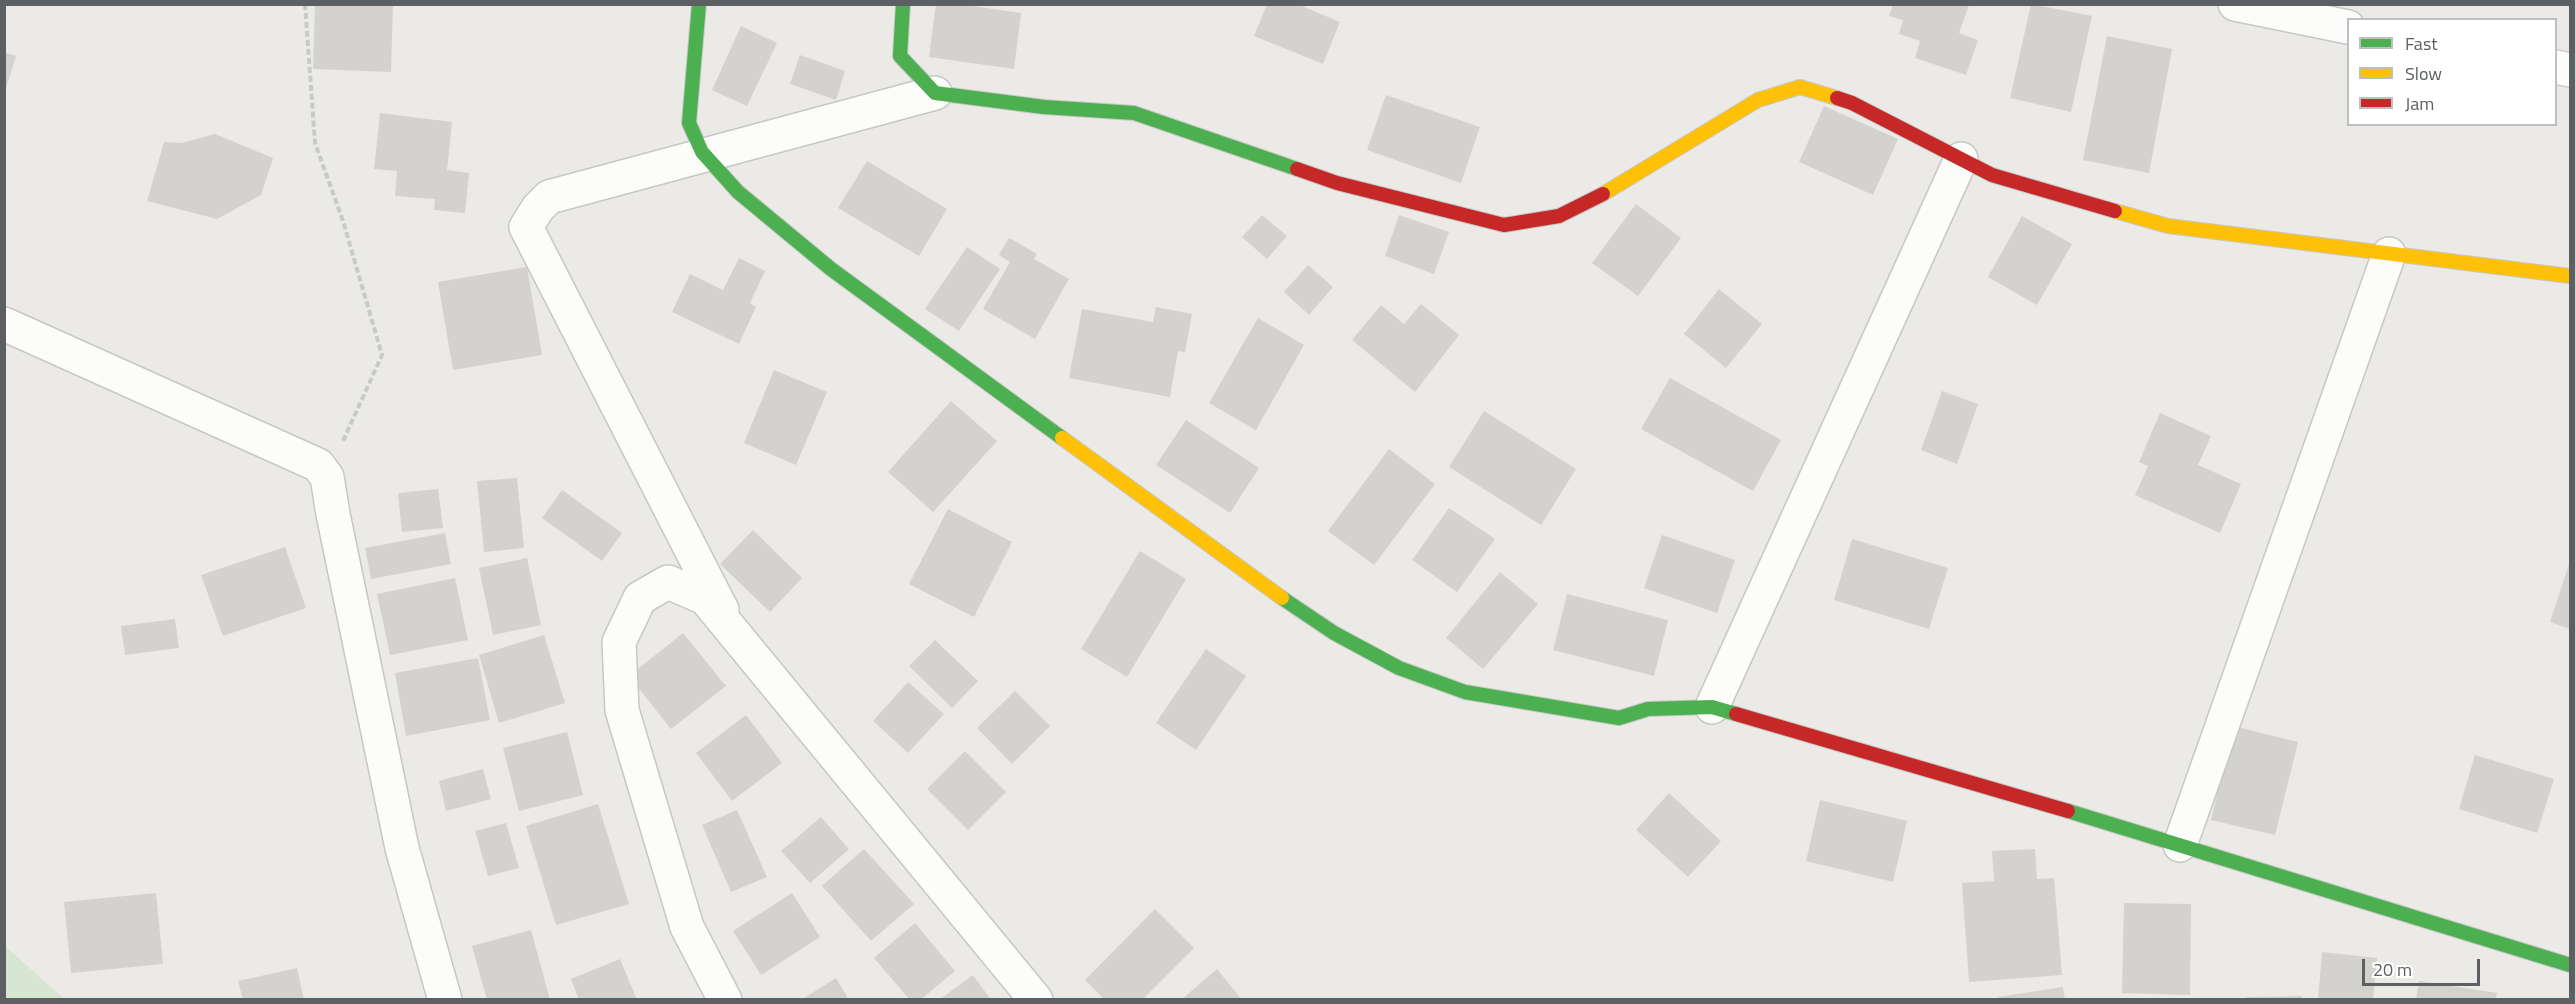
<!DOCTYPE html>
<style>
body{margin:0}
#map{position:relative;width:2575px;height:1004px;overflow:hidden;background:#ebeae6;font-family:"Titillium Web",sans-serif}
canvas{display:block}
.frame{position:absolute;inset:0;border:6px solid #5c6063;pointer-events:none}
.legend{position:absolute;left:2347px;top:18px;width:210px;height:108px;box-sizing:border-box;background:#fff;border:2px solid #bebfc1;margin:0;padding:8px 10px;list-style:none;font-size:18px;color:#5c6063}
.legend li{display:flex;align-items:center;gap:12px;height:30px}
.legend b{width:30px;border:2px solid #bebfc1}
.scale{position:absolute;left:2362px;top:959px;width:118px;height:27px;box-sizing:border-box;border:3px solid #5c6063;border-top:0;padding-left:8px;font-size:18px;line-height:21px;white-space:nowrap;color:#5c6063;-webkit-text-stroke:4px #fff;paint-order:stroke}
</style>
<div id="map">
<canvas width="2575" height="1004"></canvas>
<div class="frame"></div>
<ul class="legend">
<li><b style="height:8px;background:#4caf50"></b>Fast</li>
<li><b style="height:8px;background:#ffc107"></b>Slow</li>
<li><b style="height:8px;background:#c62828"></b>Jam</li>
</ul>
<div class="scale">20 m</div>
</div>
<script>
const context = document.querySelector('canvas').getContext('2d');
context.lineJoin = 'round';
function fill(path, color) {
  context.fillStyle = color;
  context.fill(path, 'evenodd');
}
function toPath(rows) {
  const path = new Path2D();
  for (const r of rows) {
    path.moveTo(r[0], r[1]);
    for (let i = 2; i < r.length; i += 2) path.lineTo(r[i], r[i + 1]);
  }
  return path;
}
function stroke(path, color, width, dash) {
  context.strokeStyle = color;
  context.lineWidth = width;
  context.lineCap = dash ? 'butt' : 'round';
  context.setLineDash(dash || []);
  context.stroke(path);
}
fill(toPath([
 [5,946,62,997,64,999,5,999]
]), '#d6e6d3');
fill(toPath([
 [315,4,393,4,391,72,313,69],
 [936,4,959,4,1021,13,1014,69,929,57],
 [1267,4,1297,4,1340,22,1323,64,1254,36],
 [2031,4,2092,16,2071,112,2010,98],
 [1893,5,1969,5,1959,33,1978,40,1966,75,1915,58,1920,41,1899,34,1903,20,1889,16],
 [741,26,777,43,747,106,712,90],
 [2107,36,2172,49,2149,173,2083,160],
 [4,52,16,56,5,91,4,91],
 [800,55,845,71,836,100,790,84],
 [1386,95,1480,127,1461,183,1367,150],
 [1824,106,1898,139,1873,195,1799,162],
 [380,113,452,122,447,170,469,173,465,213,434,210,435,199,395,196,397,171,374,169],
 [215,134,273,158,261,195,217,219,147,201,164,142,182,143],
 [867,161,947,209,919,256,838,208],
 [1636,204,1681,238,1638,296,1592,263],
 [1262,215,1287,236,1267,259,1242,237],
 [1399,215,1449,232,1434,274,1385,256],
 [2022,216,2072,244,2037,305,1988,277],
 [1009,238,1037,254,1034,259,1069,279,1035,339,983,309,1010,262,999,255],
 [967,247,1000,269,959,331,925,309],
 [739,258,765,271,750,303,756,307,739,344,672,312,690,274,723,290],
 [1308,265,1333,287,1309,315,1284,292],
 [527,267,542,355,453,370,438,282],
 [1719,289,1762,324,1726,368,1684,334],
 [1421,304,1459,335,1415,392,1352,340,1381,305,1404,324],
 [1156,307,1192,314,1185,352,1178,351,1170,397,1069,378,1082,309,1153,322],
 [1258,318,1304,345,1256,430,1209,403],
 [774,370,827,392,796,465,744,443],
 [1670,378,1781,440,1753,491,1641,429],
 [1942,391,1978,404,1957,464,1921,450],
 [951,401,997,441,933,512,888,472],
 [1484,411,1576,469,1541,525,1449,467],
 [2160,413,2211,436,2198,465,2241,484,2220,533,2135,495,2148,466,2139,462],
 [1186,420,1259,468,1230,513,1156,465],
 [1389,449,1435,484,1374,565,1328,531],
 [517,478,524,548,484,552,477,481],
 [438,489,443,528,402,532,398,493],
 [562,490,622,533,602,561,542,518],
 [1449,508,1495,539,1457,592,1412,560],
 [948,509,1012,542,974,617,909,584],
 [753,530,802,578,770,612,720,564],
 [445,533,451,564,371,579,365,548],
 [1662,535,1735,560,1717,613,1644,588],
 [1852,539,1948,568,1929,629,1834,600],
 [285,547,306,608,223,636,201,575],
 [1140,551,1186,579,1127,677,1081,649],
 [527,558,541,625,493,635,479,568],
 [2570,561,2570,629,2550,622],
 [1500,572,1538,604,1483,669,1446,638],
 [455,578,468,640,390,655,377,594],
 [1567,594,1668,620,1654,676,1553,650],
 [175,619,179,648,125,655,121,626],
 [683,633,726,686,671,729,629,676],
 [544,635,565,703,499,723,479,655],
 [935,640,978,681,952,708,909,666],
 [1206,649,1246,676,1196,750,1156,723],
 [478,658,490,720,406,736,395,673],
 [908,682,944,714,908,753,873,721],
 [1015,691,1050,726,1012,764,977,728],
 [746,715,782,763,732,801,696,753],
 [2233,726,2298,742,2275,835,2211,820],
 [567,732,583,795,519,811,503,748],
 [965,751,1006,792,968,830,927,789],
 [2475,755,2554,779,2537,833,2459,809],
 [483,769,491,799,446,811,439,781],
 [1669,793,1721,841,1688,877,1636,830],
 [1820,800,1907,821,1893,882,1806,861],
 [598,804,629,904,556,925,526,826],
 [737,810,767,877,731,892,702,825],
 [821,817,849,849,810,883,781,851],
 [506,823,519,868,488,876,475,831],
 [864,849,914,904,871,941,822,886],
 [2035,849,2037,879,2054,878,2062,975,1969,982,1962,883,1994,881,1992,851],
 [156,893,163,964,71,973,64,902],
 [792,893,820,937,761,975,733,931],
 [2124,903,2191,904,2190,995,2122,993],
 [1155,909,1194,948,1142,1000,1105,1000,1085,980],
 [915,923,955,971,920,1000,910,1000,874,958],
 [531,930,550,1000,487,1000,472,946],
 [2322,952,2377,958,2373,1000,2318,1000],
 [620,959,637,1000,579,1000,571,979],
 [297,968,304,1000,243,1000,238,981],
 [1217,969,1242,1000,1181,1000],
 [973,975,991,1000,939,1000],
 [836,978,849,1000,801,1000],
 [2419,981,2497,993,2495,1000,2416,1000],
 [2063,987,2065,1000,1998,1000,1998,997],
 [2302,996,2302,1000,2246,1000,2246,997]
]), '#d3d2cf');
const street = toPath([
 [2235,4,2348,27],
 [2556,67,2570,70],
 [4,324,318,465,327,477,333,514,402,848,445,1000],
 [722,610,526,227,538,208,549,197,935,93],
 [1712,707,1961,159],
 [2180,845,2389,254],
 [725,1000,687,927,622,710,619,642,640,598,668,582,705,598,1036,1000]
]);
const fast = toPath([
 [699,4,689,123,702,152,738,192,831,269,1062,438],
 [903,4,900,56,935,93,1044,107,1134,113,1297,169],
 [1282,598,1334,633,1399,668,1465,692,1619,718,1648,709,1712,707,1736,714],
 [2068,811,2570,965]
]);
const slow = toPath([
 [1603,194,1758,100,1800,87,1837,98],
 [2115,211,2168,226,2570,276],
 [1062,438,1282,598]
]);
const jam = toPath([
 [1837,98,1852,103,1992,175,2115,211],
 [1297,169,1337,183,1504,225,1559,216,1603,194],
 [1736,714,2068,811]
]);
stroke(street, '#c7c7c7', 36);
stroke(fast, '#c6c7c7', 16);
stroke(slow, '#c6c7c7', 16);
stroke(jam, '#c6c7c7', 16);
stroke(toPath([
 [305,4,315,143,343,221,382,355,343,441]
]), '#c6cac8', 4, [6, 3]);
stroke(street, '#fcfcfb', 33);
stroke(fast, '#4caf50', 14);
stroke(slow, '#ffc107', 14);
stroke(jam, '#c62828', 14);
</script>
